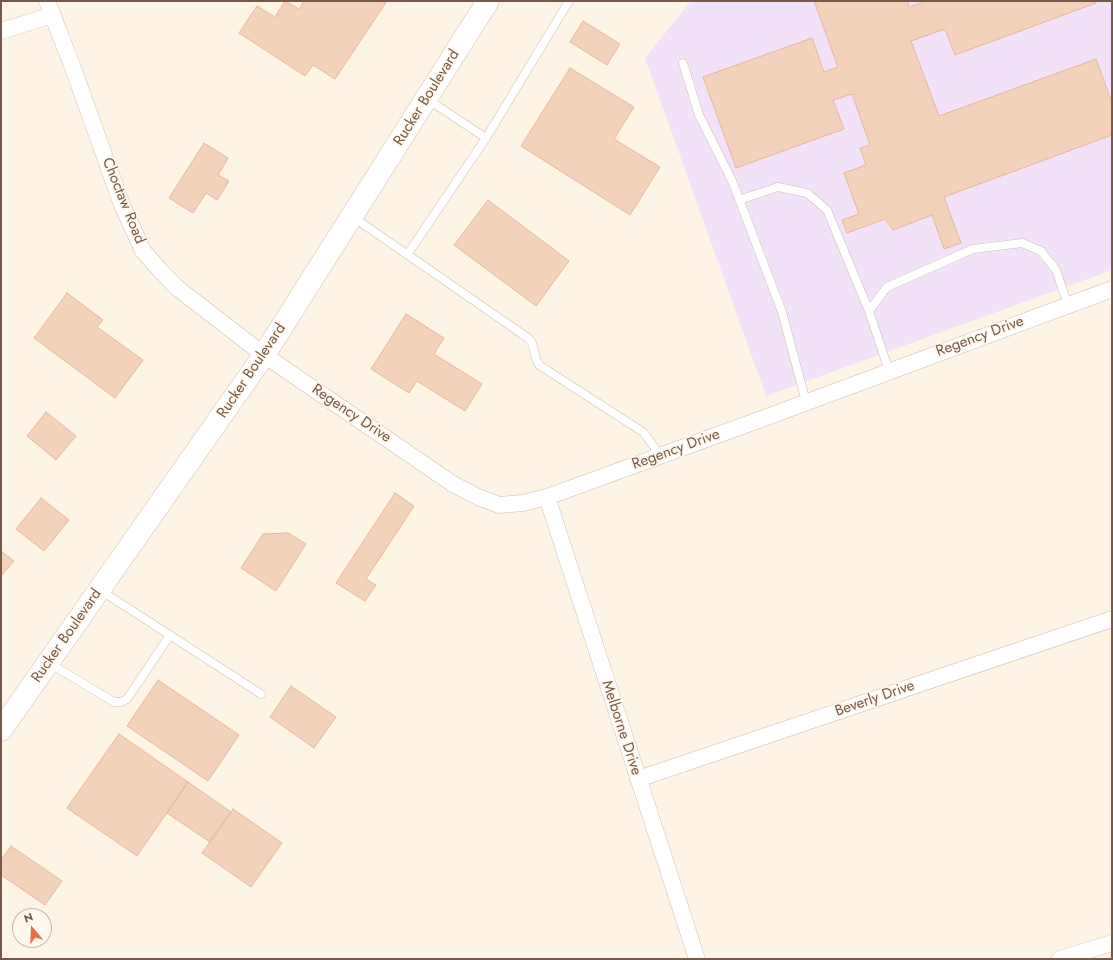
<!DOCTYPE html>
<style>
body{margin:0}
#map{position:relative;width:1113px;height:960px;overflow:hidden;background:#fdf4e5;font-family:Jost,sans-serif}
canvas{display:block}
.frame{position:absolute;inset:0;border:2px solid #77594a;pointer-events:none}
.north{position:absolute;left:12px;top:908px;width:40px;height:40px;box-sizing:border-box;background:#fff8ec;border:1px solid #c9b8ab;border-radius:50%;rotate:341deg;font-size:11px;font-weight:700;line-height:16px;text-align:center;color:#77594a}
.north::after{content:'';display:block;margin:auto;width:14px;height:18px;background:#e96c49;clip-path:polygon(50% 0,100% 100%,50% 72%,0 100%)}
</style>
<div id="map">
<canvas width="1113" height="960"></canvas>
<div class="frame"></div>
<div class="north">N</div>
</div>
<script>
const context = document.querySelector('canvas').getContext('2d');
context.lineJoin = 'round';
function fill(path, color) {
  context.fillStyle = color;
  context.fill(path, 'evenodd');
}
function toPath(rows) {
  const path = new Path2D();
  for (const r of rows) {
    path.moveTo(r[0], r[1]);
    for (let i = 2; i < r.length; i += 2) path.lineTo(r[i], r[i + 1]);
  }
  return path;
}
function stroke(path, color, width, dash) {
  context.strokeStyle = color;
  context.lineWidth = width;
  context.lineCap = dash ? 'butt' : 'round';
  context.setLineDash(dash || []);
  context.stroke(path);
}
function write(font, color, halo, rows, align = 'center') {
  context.font = font + ' Jost,sans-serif';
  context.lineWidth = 3.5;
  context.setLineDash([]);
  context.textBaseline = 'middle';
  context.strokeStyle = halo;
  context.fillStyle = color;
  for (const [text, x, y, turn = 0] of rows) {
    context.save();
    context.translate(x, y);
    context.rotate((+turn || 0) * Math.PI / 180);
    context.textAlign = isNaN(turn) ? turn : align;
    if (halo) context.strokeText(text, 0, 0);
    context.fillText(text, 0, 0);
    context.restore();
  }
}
fill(toPath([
 [691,1,1112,1,1112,270,766,396,645,58]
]), '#f1e2f9');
const building = toPath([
 [285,1,299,9,304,1,387,1,335,79,313,65,305,76,239,33,257,6,275,17,285,1],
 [814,1,907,1,909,7,921,3,921,1,1095,1,1096,3,955,55,945,29,911,41,939,116,1096,59,1112,103,1112,135,944,197,961,243,944,249,932,215,893,230,885,219,847,233,842,220,859,214,844,173,866,165,860,148,870,145,852,94,833,100,844,129,736,168,703,77,812,38,824,72,838,67,814,1],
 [583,21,620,44,607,65,570,42,583,21],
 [570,68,634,107,614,139,660,167,630,215,521,146,570,68],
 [204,143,228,158,218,175,229,181,217,200,206,193,193,213,169,198,204,143],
 [488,200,569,261,536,306,454,245,488,200],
 [67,293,103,320,97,327,143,360,115,398,34,338,67,293],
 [406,314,444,338,434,354,482,384,465,411,417,381,409,393,371,369,406,314],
 [46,412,76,436,56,460,27,436,46,412],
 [395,493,414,506,366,579,376,585,365,601,336,583,395,493],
 [41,498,69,520,44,551,16,529,41,498],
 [288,533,306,544,276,591,241,568,263,534,288,533],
 [1,551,14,561,1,576,1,551],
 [158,680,239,735,208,781,127,726,158,680],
 [291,686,336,717,314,748,270,717,291,686],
 [119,734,188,782,137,856,67,808,119,734],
 [188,782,231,812,210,842,167,813,188,782],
 [233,809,282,843,251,887,202,853,233,809],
 [11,846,62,881,45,905,1,875,1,860,11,846]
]);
fill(building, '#f3d2bc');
stroke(building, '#e6b89c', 1);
const lane = toPath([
 [683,63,699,115,733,183,782,312,806,402],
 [427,99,486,138],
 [739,200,778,187,807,193,827,210,869,311],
 [353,217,528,338,532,343,536,359,539,365,643,432,647,437,660,456],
 [407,255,486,138,569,1],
 [889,371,869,311,887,287,973,249,1022,243,1041,251,1056,270,1068,305],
 [100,590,261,694],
 [49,663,114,702,121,702,127,699,170,635]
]);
const street = toPath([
 [47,1,73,68,122,205,143,251,160,270,176,287,264,355,453,484,478,497,499,505,523,503,547,497,767,417,1112,289],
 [1,31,53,15],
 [547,497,697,959],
 [638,779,1112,619],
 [1060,959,1112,943]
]);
const secondary = toPath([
 [1,730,264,355,488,1]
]);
stroke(lane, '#d1bdae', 9);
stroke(street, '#d1bdae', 17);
stroke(secondary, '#d4bdab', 23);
stroke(lane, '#fff', 8);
stroke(street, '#fff', 16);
stroke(secondary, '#fff', 22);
write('15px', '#77594a', '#fff8ec', [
 ["Rucker Boulevard",427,98,-58],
 ["Choctaw Road",123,201,68],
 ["Regency Drive",980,337,-20],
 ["Rucker Boulevard",252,371,-56],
 ["Regency Drive",351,414,34],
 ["Regency Drive",676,450,-20],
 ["Rucker Boulevard",67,636,-55],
 ["Beverly Drive",875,699,-19],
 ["Melborne Drive",621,728,72]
]);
</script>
